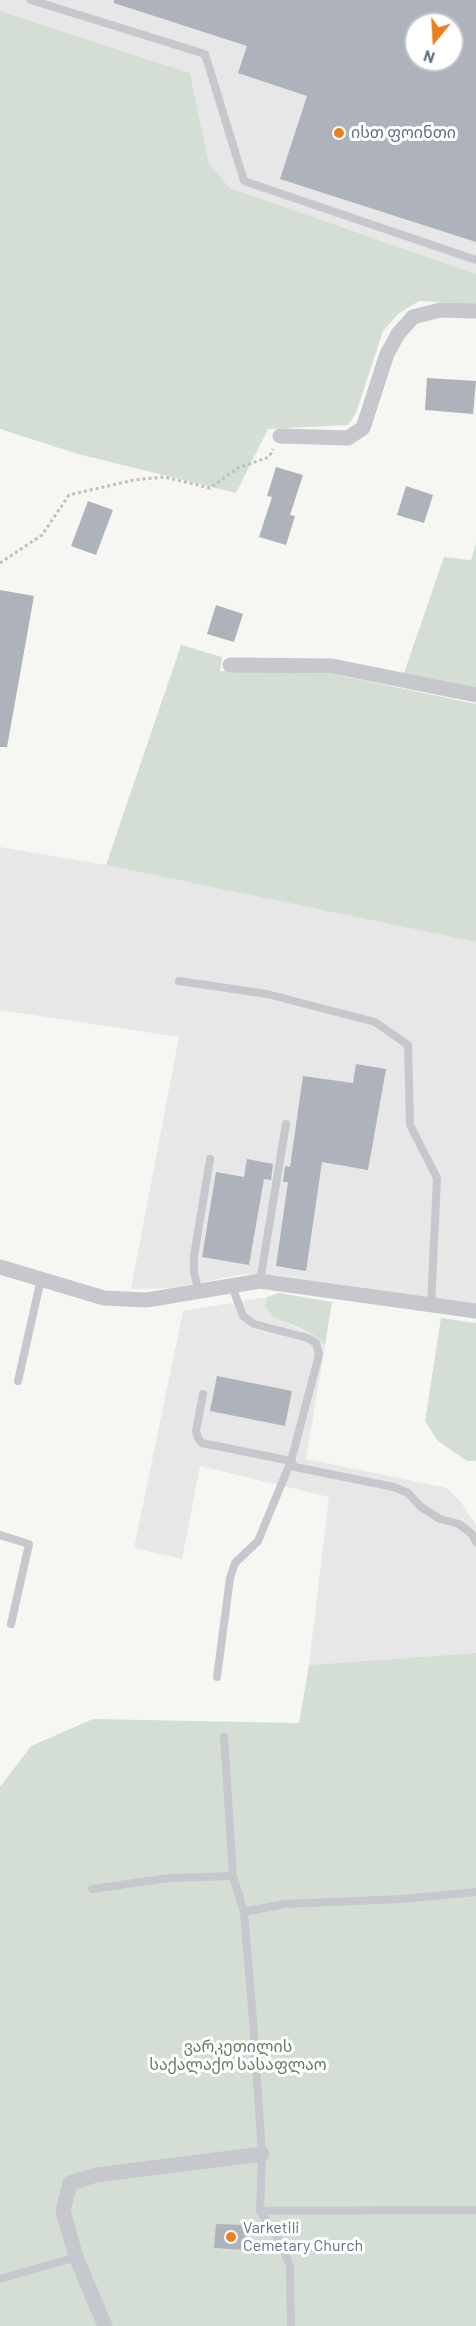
<!DOCTYPE html>
<meta charset="utf-8">
<style>
body{margin:0}
#map{position:relative;width:476px;height:2326px;overflow:hidden;background:#f6f7f3;font-family:Barlow,sans-serif}
canvas{display:block}
.north{position:absolute;left:404px;top:12px;width:60px;height:60px;box-sizing:border-box;background:#fff;border:2px solid #c1c5ce;border-radius:50%;rotate:198deg;font-size:16px;font-weight:700;line-height:24px;text-align:center;color:#646e85}
.north::after{content:'';display:block;margin:auto;width:21px;height:27px;background:#eb801f;clip-path:polygon(50% 0,100% 100%,50% 72%,0 100%)}
</style>
<div id="map">
<canvas width="476" height="2326"></canvas>
<div class="north">N</div>
</div>
<script>
const context = document.querySelector('canvas').getContext('2d');
context.lineJoin = 'round';
function fill(path, color) {
  context.fillStyle = color;
  context.fill(path, 'evenodd');
}
function toPath(rows) {
  const path = new Path2D();
  for (const r of rows) {
    path.moveTo(r[0], r[1]);
    for (let i = 2; i < r.length; i += 2) path.lineTo(r[i], r[i + 1]);
  }
  return path;
}
function stroke(path, color, width, dash) {
  context.strokeStyle = color;
  context.lineWidth = width;
  context.lineCap = dash ? 'butt' : 'round';
  context.setLineDash(dash || []);
  context.stroke(path);
}
function write(font, color, halo, rows, align = 'center') {
  context.font = font + ' Barlow,"Noto Sans Georgian",sans-serif';
  context.lineWidth = 6;
  context.setLineDash([]);
  context.textBaseline = 'middle';
  context.strokeStyle = halo;
  context.fillStyle = color;
  for (const [text, x, y, turn = 0] of rows) {
    context.save();
    context.translate(x, y);
    context.rotate((+turn || 0) * Math.PI / 180);
    context.textAlign = isNaN(turn) ? turn : align;
    if (halo) context.strokeText(text, 0, 0);
    context.fillText(text, 0, 0);
    context.restore();
  }
}
fill(toPath([
 [0,0,476,0,476,274,230,188,209,164,190,73,0,11],
 [416,24,452,24,452,60,416,60],
 [0,847,106,865,476,942,476,1304,277,1275,244,1274,172,1288,131,1289,179,1037,0,1010],
 [267,1297,265,1307,292,1326,311,1333,325,1345,306,1459,447,1488,460,1501,476,1525,476,1653,309,1665,329,1497,200,1466,182,1559,134,1548,183,1311]
]), '#e6e7e6');
fill(toPath([
 [0,11,190,73,209,164,230,188,476,274,476,304,419,301,398,314,383,331,356,413,348,425,268,429,236,493,78,454,0,429],
 [476,543,476,688,404,673,444,557,471,560],
 [181,645,222,657,220,671,333,674,476,704,476,942,106,865],
 [279,1293,332,1302,325,1345,311,1333,274,1317,265,1307,267,1297],
 [441,1318,476,1323,476,1461,467,1461,438,1441,425,1421],
 [476,1653,476,2326,0,2326,0,1787,31,1746,93,1719,299,1723,309,1665]
]), '#d5ded4');
fill(toPath([
 [114,0,476,0,476,242,280,179,307,96,238,73,247,46,114,3],
 [416,24,452,24,452,60,416,60],
 [427,378,476,381,473,414,425,410],
 [276,467,303,475,290,515,295,516,286,545,259,537,272,497,267,496],
 [406,486,433,495,424,523,397,515],
 [88,501,113,510,96,555,71,546],
 [0,590,34,596,7,747,0,747],
 [216,605,243,614,234,642,207,634],
 [356,1064,386,1069,368,1170,322,1162,306,1271,276,1266,288,1182,283,1182,285,1166,290,1167,303,1076,353,1083],
 [247,1159,273,1164,271,1180,264,1179,249,1265,202,1257,216,1172,244,1177],
 [217,1376,292,1391,285,1426,210,1411],
 [216,2224,247,2225,246,2250,214,2248]
]), '#aeb3bb');
stroke(toPath([
 [0,563,42,535,69,495,134,480,164,477,210,488,238,468,269,457,273,449]
]), '#bdbfc2', 3, [3, 3]);
stroke(toPath([
 [31,0,205,54,244,181,476,260],
 [179,981,267,994,375,1022,408,1045,410,1125,437,1178,431,1306],
 [260,1281,286,1124],
 [232,1286,243,1316,254,1324,308,1338,316,1343,319,1355,291,1461,295,1467,394,1487,408,1493,421,1507,440,1519,459,1524,472,1534,476,1542],
 [199,1292,194,1273,194,1256,210,1159],
 [18,1381,41,1279],
 [203,1394,196,1431,198,1438,202,1443,291,1461,258,1541,235,1563,230,1578,217,1677],
 [0,1535,29,1544,11,1624],
 [224,1737,233,1876,244,1912,253,2021,262,2154,260,2211,476,2210],
 [92,1889,169,1878,233,1876],
 [244,1912,284,1904,401,1899,476,1892],
 [260,2211,282,2245,290,2267,291,2326],
 [0,2279,76,2257]
]), '#c6c8cd', 8);
stroke(toPath([
 [280,436,348,438,363,428,387,354,398,334,413,317,440,310,476,311],
 [230,665,332,666,476,695],
 [0,1267,104,1298,147,1300,260,1281,476,1311],
 [105,2326,76,2257,63,2211,70,2183,96,2175,262,2154]
]), '#c6c8cd', 15);
for (const [x, y, r, color] of [
 [339,133,6,"#eb801f"],
 [231,2237,6,"#eb801f"]
]) {
  const dot = new Path2D();
  dot.arc(x, y, r, 0, 2 * Math.PI);
  context.fillStyle = color;
  context.fill(dot);
  stroke(dot, '#fff', 2);
}
write('16px', '#646e85', '#fff', [
 ["ისთ ფოინთი",351,133],
 ["Varketili",243,2228],
 ["Cemetary Church",243,2246]
], 'left');
write('16px', '#637c64', '#fff', [
 ["ვარკეთილის",238,2047],
 ["საქალაქო სასაფლაო",238,2065]
]);
</script>
